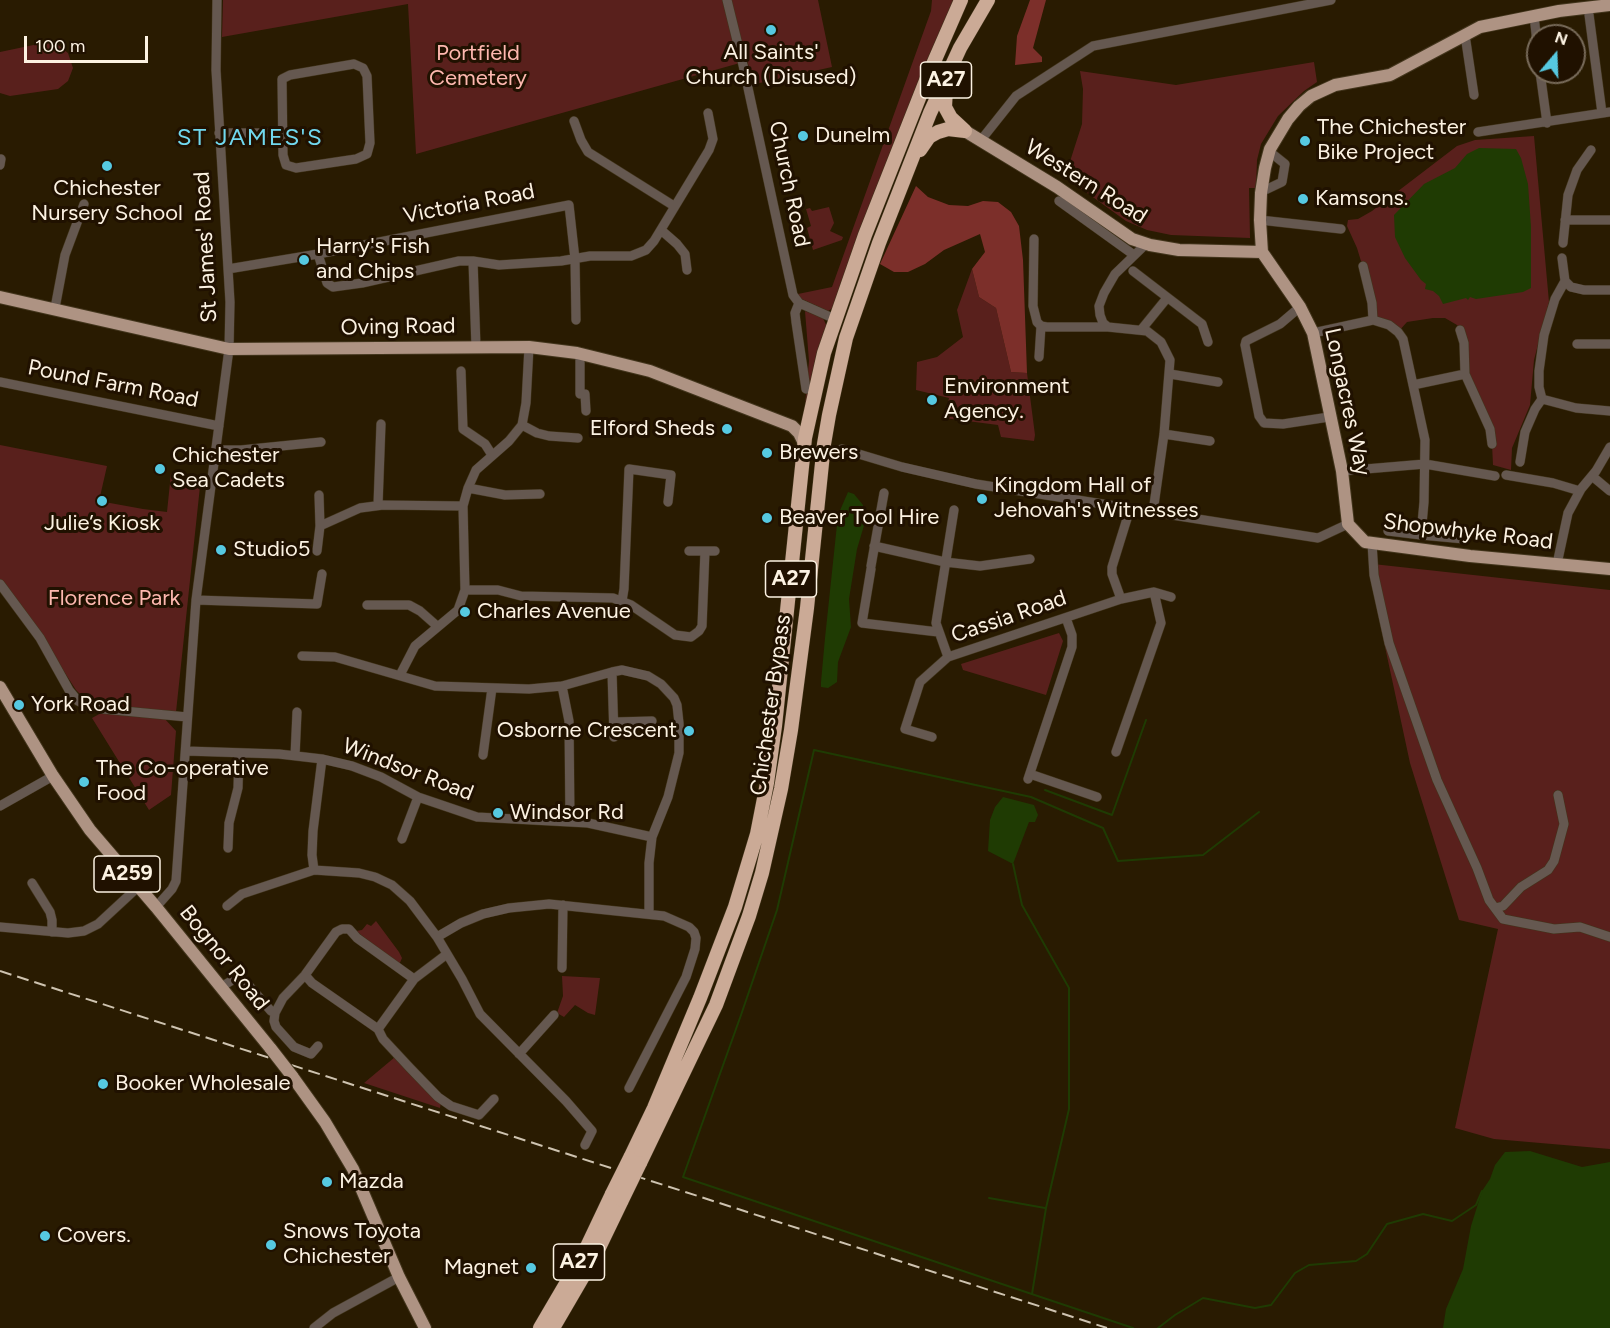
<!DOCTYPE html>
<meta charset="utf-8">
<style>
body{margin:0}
#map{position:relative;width:1610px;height:1328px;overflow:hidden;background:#291b01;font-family:Figtree,sans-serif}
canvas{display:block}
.north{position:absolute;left:1526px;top:24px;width:60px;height:60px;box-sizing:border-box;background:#201100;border:2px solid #786b5a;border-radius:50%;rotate:19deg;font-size:16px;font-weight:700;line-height:24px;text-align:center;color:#fcf2e2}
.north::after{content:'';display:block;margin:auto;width:21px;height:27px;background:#56c9e1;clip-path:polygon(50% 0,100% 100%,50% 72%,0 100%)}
.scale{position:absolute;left:24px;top:36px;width:124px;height:27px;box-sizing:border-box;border:3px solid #fcf2e2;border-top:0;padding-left:8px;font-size:18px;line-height:21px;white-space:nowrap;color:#fcf2e2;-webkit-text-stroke:4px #201100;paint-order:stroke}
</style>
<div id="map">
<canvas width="1610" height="1328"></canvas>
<div class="north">N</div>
<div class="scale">100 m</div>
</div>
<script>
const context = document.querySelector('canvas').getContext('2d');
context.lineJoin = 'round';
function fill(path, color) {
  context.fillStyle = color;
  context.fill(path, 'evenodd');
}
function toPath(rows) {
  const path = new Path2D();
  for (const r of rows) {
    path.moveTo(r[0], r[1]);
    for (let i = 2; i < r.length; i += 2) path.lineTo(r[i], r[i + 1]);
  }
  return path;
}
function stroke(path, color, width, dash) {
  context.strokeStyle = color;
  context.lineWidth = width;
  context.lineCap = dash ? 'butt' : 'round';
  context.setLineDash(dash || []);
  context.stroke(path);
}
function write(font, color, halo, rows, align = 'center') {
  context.font = font + ' Figtree,sans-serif';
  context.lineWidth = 6;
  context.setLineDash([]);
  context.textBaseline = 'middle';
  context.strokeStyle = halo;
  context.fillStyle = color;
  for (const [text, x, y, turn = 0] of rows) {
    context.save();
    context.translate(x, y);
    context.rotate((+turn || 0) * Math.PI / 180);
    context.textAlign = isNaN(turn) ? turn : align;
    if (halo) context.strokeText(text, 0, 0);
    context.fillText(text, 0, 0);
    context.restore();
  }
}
fill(toPath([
 [223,0,818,0,832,67,755,84,747,61,416,154,408,4,222,37],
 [932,0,953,0,952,7,876,194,833,308,828,311,793,295,832,287,931,11],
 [43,43,57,44,68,53,73,68,68,81,58,89,10,96,0,93,0,52],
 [1314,62,1317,82,1304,91,1278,116,1261,144,1257,160,1256,188,1249,188,1250,238,1171,235,1147,230,1126,221,1065,177,1082,124,1083,89,1080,71,1176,85],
 [1534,136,1549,302,1534,360,1530,405,1512,448,1511,470,1493,465,1492,444,1465,374,1460,330,1457,325,1445,318,1433,318,1407,322,1398,332,1373,320,1367,281,1357,248,1347,226,1348,220,1358,219,1372,211,1457,146,1475,140],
 [829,207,834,223,830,231,843,237,842,240,813,250,807,228,811,226,806,209,810,208,812,211],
 [972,269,979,297,996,308,1011,372,1027,373,1035,435,1034,441,1001,437,998,425,944,418,949,398,916,390,917,362,937,357,963,337,957,310],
 [805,311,823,318,827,327,806,406,805,405,809,361],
 [0,445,107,466,99,501,143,509,167,512,171,473,201,477,176,712,96,704,85,699,76,690,37,630,0,582],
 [1373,564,1610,590,1610,1149,1494,1139,1455,1128,1498,929,1459,920,1410,763,1370,577],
 [1059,633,1063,641,1046,695,963,670,961,664],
 [103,712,164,718,176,731,171,795,149,810,92,718],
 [376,921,399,952,402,958,399,965,356,931,362,930,367,924,371,926],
 [562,976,600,978,595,1015,588,1013,575,1005,564,1017,557,1013,563,996],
 [395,1057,441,1102,440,1108,364,1083]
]), '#59201c');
fill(toPath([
 [1030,0,1046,0,1033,48,1042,57,1042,62,1015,65,1017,36],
 [916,186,928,197,949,205,968,206,983,201,998,202,1011,212,1019,226,1023,260,1027,373,1011,372,996,308,979,297,972,269,985,252,980,234,944,250,925,264,908,272,894,272,880,264]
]), '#7c2f2a');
fill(toPath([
 [1479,148,1516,149,1521,158,1528,184,1531,227,1531,288,1523,292,1476,299,1470,297,1468,300,1466,298,1443,304,1439,296,1433,291,1425,289,1426,284,1421,280,1405,258,1395,237,1394,215,1424,184,1455,168,1467,154],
 [848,492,854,494,863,505,865,522,857,549,849,599,851,627,838,662,837,682,828,688,821,687,821,682,825,638,838,515],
 [1003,797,1034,805,1038,815,1035,822,1029,822,1013,864,988,851,990,820,995,807],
 [1530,1151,1582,1167,1610,1162,1610,1328,1443,1328,1446,1309,1463,1269,1471,1226,1482,1191,1490,1179,1495,1165,1505,1152]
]), '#1f3b03');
stroke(toPath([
 [1045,790,1112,815,1146,720],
 [1013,864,1022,905,1069,988,1069,1109,1046,1208,1032,1294],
 [989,1198,1045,1208],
 [1133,1328,683,1177,741,1015,777,910,814,750,1031,797,1103,828,1118,861,1203,855,1259,812],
 [1158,1328,1175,1315,1203,1298,1255,1308,1271,1305,1295,1273,1309,1265,1356,1261,1367,1254,1387,1224,1423,1214,1452,1221,1476,1205,1482,1191]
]), '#1f3b03', 2);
const minor = toPath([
 [727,0,743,65,793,295,799,303,835,319],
 [1588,7,1602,113],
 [1534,16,1538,51],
 [1465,35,1474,95],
 [354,64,363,68,367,76,370,143,367,154,356,159,296,168,286,165,283,155,282,79,290,75,354,64],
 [1540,72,1547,123],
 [574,121,581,140,588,152,674,206],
 [1478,132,1610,112],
 [219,133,282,133],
 [981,140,1016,96,1093,46,1331,0],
 [0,165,1,159],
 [1261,192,1282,182,1285,164,1270,152],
 [1059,201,1134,255],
 [1260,220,1341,229],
 [1565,220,1610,220],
 [661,230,677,244,685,254,687,270],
 [1034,239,1033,306,1037,322,1041,326,1047,327,1108,327],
 [1563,243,1568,195,1577,170,1591,150],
 [1146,244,1115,274,1104,293,1099,306,1100,315,1103,323,1108,327,1147,331,1161,342,1170,360,1164,434,1153,512],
 [318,254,327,283,333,287,362,283,459,261,473,261,499,265,561,261,590,256,631,256,646,250,654,241,709,150,713,139,708,113],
 [1562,258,1565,281],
 [473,261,476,347],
 [1363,266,1372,303,1373,320],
 [228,269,318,254,569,205,575,259,576,320],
 [1133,271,1202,324,1208,342],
 [1565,281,1571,287,1584,290,1610,290],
 [799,303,795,313,796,322,806,389],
 [1300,307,1280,324,1246,341,1245,345,1259,416,1264,423,1283,424,1329,417],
 [55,308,65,255,84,204],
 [1141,330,1167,298],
 [1460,330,1464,343,1465,374,1490,429,1492,444],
 [1313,333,1373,320,1389,325,1398,332,1403,339,1425,440,1424,502,1421,535,1464,539],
 [1577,344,1610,344],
 [580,353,580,394,585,394,586,411],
 [1039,357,1041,326],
 [461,371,463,429,485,444,492,455],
 [1170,374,1218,382],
 [0,382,219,426],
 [1413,385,1465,374],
 [1542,399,1576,408,1610,411],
 [522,425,537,433,549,436,578,438],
 [1164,434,1210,441],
 [216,450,241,450,321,442],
 [840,454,842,449,902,467,976,484,1318,538,1348,524],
 [1520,462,1525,432,1535,409,1542,399,1539,387,1539,371,1544,335,1555,299,1565,281],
 [1342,471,1425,464,1495,476],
 [1506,475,1553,483,1580,491],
 [1592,476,1610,491],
 [468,488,505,495,540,494],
 [319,495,320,526],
 [378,505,381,424],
 [1388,531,1421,535],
 [1372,543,1374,575,1389,643,1437,780,1477,868,1489,900,1503,919,1554,929,1580,927,1610,937],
 [874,546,945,562,980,566,1030,559],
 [317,551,320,526,360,508,383,505,463,506],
 [689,551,715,551],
 [1557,564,1568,513,1581,489,1596,471,1610,447],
 [871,566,884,493],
 [871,569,862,623,938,632],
 [0,584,40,638,69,690,78,701,88,706,103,709,187,717],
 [465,590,498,590,521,596,613,598,631,605,675,635,691,637,699,631,702,626,705,551],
 [1121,599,1112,574,1112,567,1130,509],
 [196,600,317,604,322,574],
 [622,601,624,589,629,469,671,475,668,502],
 [367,605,409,605,420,611,437,626],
 [302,656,335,657,435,686,529,689,562,686,612,672,622,670,648,676,661,684,674,698,677,705,679,723,679,753,668,797,652,837,649,863,649,914],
 [948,657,936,623,954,510],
 [612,672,614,737],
 [400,675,415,646,458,610,465,590,463,506,468,488,476,470,509,441,522,425,526,403,529,347],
 [562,686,569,721,570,822],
 [614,722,652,721],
 [932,737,905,729,920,682,948,657,1121,599,1154,592,1171,597],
 [186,751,279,754,322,759,352,766,381,777,418,797,477,817,588,823,652,837],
 [1116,752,1161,623,1154,592],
 [483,755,492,688],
 [295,756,297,712],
 [1030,774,1097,797],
 [1028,779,1072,647,1072,635,1066,618],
 [0,806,53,776],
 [402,839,418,797],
 [228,848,229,823,238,788,239,754],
 [314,870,312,855,313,831,322,759],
 [32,883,50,912,52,920,52,932],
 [227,906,242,894,314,870,359,873,375,877,392,885,410,901,437,937,462,979,480,1014,566,1101,592,1131,585,1145],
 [156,907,172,889,176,881,196,600,229,349,230,302,216,70,217,0],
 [1495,908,1503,906,1521,887,1548,870,1554,861,1564,824,1558,795],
 [0,927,68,933,84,931,98,924,138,887],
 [437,937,461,923,483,914,509,908,549,904,664,916,689,927,694,932,696,938,695,949,686,977,629,1088],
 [562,968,563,905],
 [305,975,312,983,378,1029,383,1039,410,1068,438,1097,451,1106,479,1115,494,1099],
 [221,987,236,978,244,980,271,1011,275,1013,283,998,305,975,336,932,342,929,349,929,357,938,414,979],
 [275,1013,274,1021,276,1027,294,1047,311,1054,318,1046],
 [378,1029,414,979,447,954],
 [519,1054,554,1015],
 [314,1328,333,1313,399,1277]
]);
const major = toPath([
 [1610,5,1559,11,1480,27,1390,75,1335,85,1311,96,1299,106,1288,119,1270,149,1265,168,1261,193,1260,220,1262,252,1300,307,1313,333,1342,471,1348,524,1365,542,1470,556,1610,569],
 [965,131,1057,187,1132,239,1150,245,1179,250,1262,252],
 [0,297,229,349,529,347,577,353,650,371,792,426,799,433,805,445],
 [0,687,53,776,90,830,156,907,271,1049],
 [292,1076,325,1122,353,1169,399,1277,425,1328]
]);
const highway = toPath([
 [946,87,945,107,951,118,965,131],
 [920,150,929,137,938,132,948,129,965,131],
 [630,1158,654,1108,700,998,735,907,757,834,767,783,775,726,805,438,824,353,865,235,927,78,961,0],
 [640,1163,716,1005,749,916,762,873,781,789,791,730,807,608,824,444,829,415,846,338,879,243,930,113,960,48,988,0],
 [540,1328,584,1253,612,1194],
 [553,1328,595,1256,622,1200]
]);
stroke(minor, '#42351c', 10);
stroke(major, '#42351c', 14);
stroke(highway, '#42351c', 15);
stroke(minor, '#655850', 9);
stroke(major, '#ae9383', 12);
stroke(highway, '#cbaa96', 14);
stroke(toPath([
 [0,971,1107,1328]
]), '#cec3b0', 2, [12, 6]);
const majorBridge = toPath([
 [271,1049,292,1076]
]);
const highwayBridge = toPath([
 [612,1194,630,1158],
 [622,1200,640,1163]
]);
stroke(majorBridge, '#42351c', 14, []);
stroke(highwayBridge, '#42351c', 15, []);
stroke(majorBridge, '#ae9383', 12);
stroke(highwayBridge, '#cbaa96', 14);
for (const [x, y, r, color] of [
 [771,30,6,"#56c9e1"],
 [803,136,6,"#56c9e1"],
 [1305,141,6,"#56c9e1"],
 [107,166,6,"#56c9e1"],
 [1303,199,6,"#56c9e1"],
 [304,260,6,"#56c9e1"],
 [932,400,6,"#56c9e1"],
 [727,429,6,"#56c9e1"],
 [767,453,6,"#56c9e1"],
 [160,469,6,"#56c9e1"],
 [982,499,6,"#56c9e1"],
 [102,501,6,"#56c9e1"],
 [767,518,6,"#56c9e1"],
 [221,550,6,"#56c9e1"],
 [465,612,6,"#56c9e1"],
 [19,705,6,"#56c9e1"],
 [689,731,6,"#56c9e1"],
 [84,782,6,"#56c9e1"],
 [498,813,6,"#56c9e1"],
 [103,1084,6,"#56c9e1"],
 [327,1182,6,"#56c9e1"],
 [45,1236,6,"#56c9e1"],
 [271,1245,6,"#56c9e1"],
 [531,1268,6,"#56c9e1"]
]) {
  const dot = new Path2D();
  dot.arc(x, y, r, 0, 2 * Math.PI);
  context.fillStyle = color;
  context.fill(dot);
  stroke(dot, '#201100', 2);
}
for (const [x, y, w] of [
 [946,80,51],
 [791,579,51],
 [127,874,66],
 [579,1262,51]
]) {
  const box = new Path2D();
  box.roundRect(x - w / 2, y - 18, w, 36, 4.5);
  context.fillStyle = '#201100';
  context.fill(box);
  stroke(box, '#fcf2e2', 1.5);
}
write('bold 21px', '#fcf2e2', null, [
 ["A27",946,80],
 ["A27",791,579],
 ["A259",127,874],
 ["A27",579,1262]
]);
write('22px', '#fcf2e2', '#201100', [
 ["All Saints'",771,53,"center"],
 ["Church (Disused)",771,78,"center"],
 ["The Chichester",1317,128],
 ["Bike Project",1317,153],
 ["Dunelm",815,136],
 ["Chichester",107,189,"center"],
 ["Nursery School",107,214,"center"],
 ["Kamsons.",1315,199],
 ["Harry's Fish",316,247],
 ["and Chips",316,272],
 ["Environment",944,387],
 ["Agency.",944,412],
 ["Elford Sheds",715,429,"right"],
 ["Brewers",779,453],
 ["Chichester",172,456],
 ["Sea Cadets",172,481],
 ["Kingdom Hall of",994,486],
 ["Jehovah's Witnesses",994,511],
 ["Beaver Tool Hire",779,518],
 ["Julie’s Kiosk",102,524,"center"],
 ["Studio5",233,550],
 ["Charles Avenue",477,612],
 ["York Road",31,705],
 ["Osborne Crescent",677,731,"right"],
 ["The Co-operative",96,769],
 ["Food",96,794],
 ["Windsor Rd",510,813],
 ["Booker Wholesale",115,1084],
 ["Mazda",339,1182],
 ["Snows Toyota",283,1232],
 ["Chichester",283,1257],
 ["Covers.",57,1236],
 ["Magnet",519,1268,"right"]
], 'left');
write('22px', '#feb8af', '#201100', [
 ["Portfield",478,54],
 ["Cemetery",478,79],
 ["Florence Park",114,599]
]);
write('22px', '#fcf2e2', '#201100', [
 ["Western Road",1086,182,32],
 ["Church Road",789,184,78],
 ["Victoria Road",469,204,-11],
 ["St James' Road",206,247,-93],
 ["Oving Road",398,327,-1],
 ["Pound Farm Road",113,384,11],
 ["Longacres Way",1347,402,78],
 ["Shopwhyke Road",1468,532,7],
 ["Cassia Road",1009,617,-19],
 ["Chichester Bypass",771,705,-82],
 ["Windsor Road",408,770,21],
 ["Bognor Road",224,958,51]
]);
context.letterSpacing = '1.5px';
write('24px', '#71d8ee', '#201100', [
 ["ST JAMES'S",250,138]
]);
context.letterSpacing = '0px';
</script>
